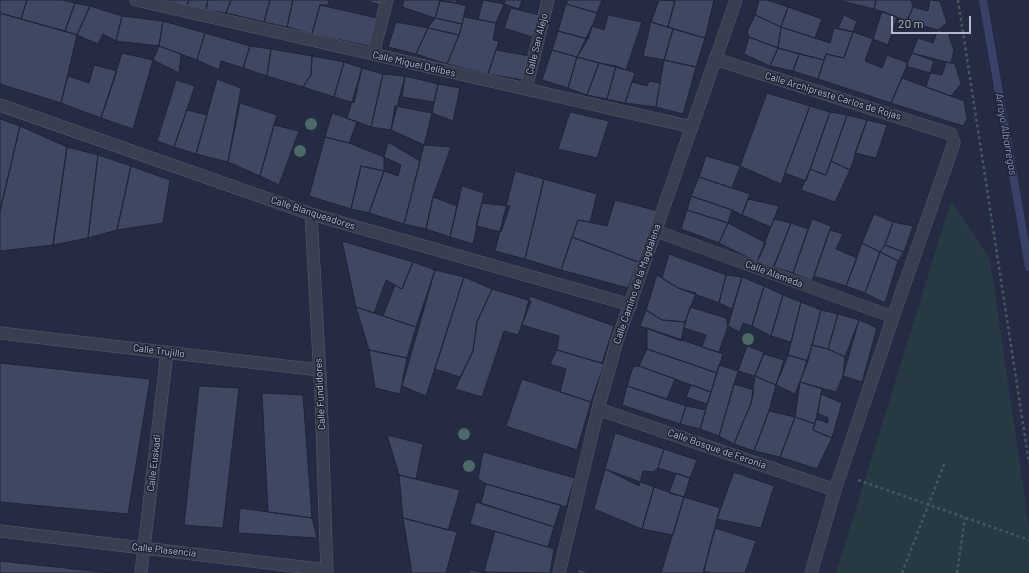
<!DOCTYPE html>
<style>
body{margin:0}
#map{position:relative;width:1029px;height:573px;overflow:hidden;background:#252b42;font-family:Barlow,sans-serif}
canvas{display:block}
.scale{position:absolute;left:891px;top:16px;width:80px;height:18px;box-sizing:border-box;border:2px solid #b6b9cb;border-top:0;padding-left:5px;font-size:12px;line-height:14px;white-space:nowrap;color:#b6b9cb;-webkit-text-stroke:3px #1e2336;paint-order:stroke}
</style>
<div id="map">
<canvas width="1029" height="573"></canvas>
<div class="scale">20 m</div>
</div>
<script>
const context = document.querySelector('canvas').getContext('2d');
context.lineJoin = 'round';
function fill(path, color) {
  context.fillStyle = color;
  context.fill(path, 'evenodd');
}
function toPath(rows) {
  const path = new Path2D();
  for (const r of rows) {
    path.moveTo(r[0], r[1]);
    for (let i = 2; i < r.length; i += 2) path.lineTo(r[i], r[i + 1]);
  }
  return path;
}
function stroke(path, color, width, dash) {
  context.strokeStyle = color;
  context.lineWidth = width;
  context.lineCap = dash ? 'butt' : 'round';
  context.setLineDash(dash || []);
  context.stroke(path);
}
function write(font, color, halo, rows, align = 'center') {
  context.font = font + ' Barlow,sans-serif';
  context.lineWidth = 3;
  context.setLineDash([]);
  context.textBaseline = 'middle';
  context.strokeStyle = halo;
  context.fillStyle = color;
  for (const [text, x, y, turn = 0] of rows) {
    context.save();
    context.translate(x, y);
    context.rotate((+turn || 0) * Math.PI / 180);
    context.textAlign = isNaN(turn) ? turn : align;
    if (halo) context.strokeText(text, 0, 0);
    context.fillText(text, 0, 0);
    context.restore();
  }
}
fill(toPath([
 [951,201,990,259,1029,526,1029,573,836,573]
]), '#273943');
stroke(toPath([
 [983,0,1029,267]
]), '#384269', 8);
const building = toPath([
 [0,0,27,0,21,19,0,13,0,0],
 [27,0,62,0,75,3,65,31,21,19,27,0],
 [166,0,189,0,187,6,166,0],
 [189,0,208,0,206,10,187,6,189,0],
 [208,0,231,0,226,13,206,10,208,0],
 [231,0,270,0,264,22,226,13,231,0],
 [270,0,293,0,287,27,264,22,270,0],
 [293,0,329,0,328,5,320,5,312,34,287,27,293,0],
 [365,0,381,0,380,5,365,0],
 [404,0,438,0,440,1,435,18,402,7,404,0],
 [441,0,457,0,456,3,441,0],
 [483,0,504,4,496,23,478,19,483,0],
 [505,0,522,0,519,9,504,4,505,0],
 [568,0,602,0,597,13,566,4,568,0],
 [659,0,675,1,668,27,651,22,659,0],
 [675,0,714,0,705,38,668,27,675,0],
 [759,0,767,0,788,7,781,27,755,15,759,0],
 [837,0,876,0,874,9,837,0],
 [876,0,911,0,913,7,907,21,874,9,876,0],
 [930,0,940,1,947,23,938,30,907,21,913,7,928,11,930,0],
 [440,1,456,3,466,6,462,24,435,18,440,1],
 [75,3,90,6,77,35,65,31,75,3],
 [566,4,597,13,588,39,558,31,566,4],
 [320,5,377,18,369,46,312,34,320,5],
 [90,6,122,16,116,41,103,34,98,44,77,35,90,6],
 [788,7,822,19,815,38,781,27,788,7],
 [511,8,539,15,532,37,504,28,511,8],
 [882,11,897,17,888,45,873,39,882,11],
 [0,13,77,35,61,103,0,84,0,13],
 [608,15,642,22,626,70,577,57,592,26,604,30,608,15],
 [755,15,781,27,778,48,749,37,747,32,755,15],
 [844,15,857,21,853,32,838,28,844,15],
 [122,16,163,21,159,46,116,41,122,16],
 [464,17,496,23,493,40,499,41,488,74,447,64,459,35,464,17],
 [435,18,462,24,459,35,428,28,435,18],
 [163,21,205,33,197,60,159,46,163,21],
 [396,22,428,28,416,54,388,47,396,22],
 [651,22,673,29,664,60,643,56,651,22],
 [781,27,830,43,834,28,853,32,844,58,826,54,824,60,778,48,781,27],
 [428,28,459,35,447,64,416,54,428,28],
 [673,29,705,38,696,67,664,60,673,29],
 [938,30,948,33,954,50,951,63,912,53,918,38,933,43,938,30],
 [558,31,588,39,577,57,552,50,558,31],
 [853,32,873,39,865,61,882,68,887,55,908,63,891,103,818,79,826,54,844,58,853,32],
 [205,33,250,46,243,68,221,61,219,70,197,60,205,33],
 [749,37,778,48,770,66,744,54,749,37],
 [159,46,181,54,179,73,153,60,159,46],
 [250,46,271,49,267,76,243,68,250,46],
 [778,48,799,54,793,71,770,66,778,48],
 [271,49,312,56,311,75,303,87,267,76,271,49],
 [496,50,530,56,523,80,488,74,496,50],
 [552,50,577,57,568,88,542,80,552,50],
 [122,53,153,60,133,129,101,118,122,53],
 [912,53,934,61,930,73,906,66,912,53],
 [799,54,824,60,818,79,793,71,799,54],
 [312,56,344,62,334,97,303,87,311,75,312,56],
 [577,57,599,63,587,95,568,88,577,57],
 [664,60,696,67,683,114,656,107,664,60],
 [344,62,362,68,354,103,334,97,344,62],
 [946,62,955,64,961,84,951,96,926,87,930,73,942,75,946,62],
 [599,63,616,66,607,99,587,95,599,63],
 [94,65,117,71,101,118,61,103,68,76,89,83,94,65],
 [616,66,635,73,625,103,607,99,616,66],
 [362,68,383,74,371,127,347,118,362,68],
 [383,74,405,76,391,130,371,127,383,74],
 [405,76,438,84,434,102,402,97,405,76],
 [902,78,964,101,967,119,963,126,891,103,902,78],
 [217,79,241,88,228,162,196,154,217,79],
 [176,80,195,86,174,147,157,141,176,80],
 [649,81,660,83,656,107,625,103,632,82,647,86,649,81],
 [438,84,460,88,453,121,432,113,438,84],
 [767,93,810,106,781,184,740,166,767,93],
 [240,103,277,115,260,176,228,162,240,103],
 [395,106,432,113,424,145,391,130,395,106],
 [810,106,830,112,806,181,785,173,810,106],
 [187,110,207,115,196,154,174,147,187,110],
 [570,112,609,121,597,158,558,149,570,112],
 [830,112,847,115,826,175,810,169,830,112],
 [332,113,357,122,349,143,325,137,332,113],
 [847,115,867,120,850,170,831,161,847,115],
 [0,119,20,126,0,211,0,119],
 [867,120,887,125,876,158,855,153,867,120],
 [274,125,299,131,279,185,260,176,274,125],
 [20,126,67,147,53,245,0,251,0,211,20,126],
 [325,137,349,143,384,157,384,171,361,166,351,209,309,196,325,137],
 [388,142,420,161,404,224,369,213,384,171,398,176,401,165,384,157,388,142],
 [424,145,451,147,433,197,426,229,404,224,424,145],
 [67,147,98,155,88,238,53,245,67,147],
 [98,155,131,166,117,230,88,238,98,155],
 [706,156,740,166,732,188,699,177,706,156],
 [831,161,850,170,835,202,801,190,810,169,826,175,831,161],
 [131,166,170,180,163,223,117,230,131,166],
 [361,166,384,171,369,213,351,209,361,166],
 [515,171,544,179,525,259,495,251,515,171],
 [699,177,750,194,742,215,732,210,691,196,699,177],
 [544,179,597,194,590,222,578,220,561,270,525,259,544,179],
 [462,186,484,193,473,244,450,237,462,186],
 [691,196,732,210,728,223,687,210,691,196],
 [433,197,457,206,450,237,426,229,433,197],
 [748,199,779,206,771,227,742,215,748,199],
 [615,200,662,212,638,262,572,237,578,220,607,226,615,200],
 [482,203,510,206,501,232,476,226,482,203],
 [687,210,728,223,719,243,681,229,687,210],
 [874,214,893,222,885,245,880,252,862,243,874,214],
 [774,219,791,223,771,273,757,262,774,219],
 [812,219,831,226,812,281,793,273,812,219],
 [893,222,913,226,904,252,885,245,893,222],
 [728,223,766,243,757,262,719,243,728,223],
 [791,223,808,229,793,273,774,267,791,223],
 [830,230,843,234,836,249,857,258,846,286,814,276,830,230],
 [572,237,638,262,628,288,561,270,572,237],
 [342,241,413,262,402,289,386,280,374,313,356,307,342,241],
 [862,243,880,252,865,293,846,286,862,243],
 [885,245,904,252,898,261,880,252,885,245],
 [880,252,898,261,885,303,865,293,880,252],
 [669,254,726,275,719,303,678,288,662,278,669,254],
 [413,262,435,270,416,327,383,316,395,285,402,289,413,262],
 [435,270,464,277,426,396,402,386,435,270],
 [657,275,678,288,696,293,685,322,662,320,646,310,657,275],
 [726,275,742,277,732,309,719,303,726,275],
 [464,277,492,289,477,322,473,351,460,377,435,369,464,277],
 [742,277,764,286,752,326,743,323,740,332,728,326,742,277],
 [764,286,783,295,771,336,752,326,764,286],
 [492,289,531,301,518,335,504,331,482,397,455,389,473,351,477,322,492,289],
 [783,295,801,302,791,342,771,336,783,295],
 [530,296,614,326,602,363,557,350,559,336,522,325,530,296],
 [801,302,821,310,808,361,788,355,801,302],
 [356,307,416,327,407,358,369,350,356,307],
 [690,307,726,318,728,326,719,352,702,347,706,335,684,328,690,307],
 [646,310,662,320,685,322,681,341,640,326,646,310],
 [821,310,838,314,828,349,812,345,821,310],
 [838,314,859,320,845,357,828,349,838,314],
 [859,320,877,328,862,382,843,376,859,320],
 [647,328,723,354,717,373,647,349,647,328],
 [812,345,828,349,845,357,843,376,836,392,800,382,812,345],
 [747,346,764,352,755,376,738,371,747,346],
 [647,349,717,373,711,392,639,366,647,349],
 [369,350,407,358,400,394,375,388,369,350],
 [557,350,604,364,591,402,560,392,566,369,550,364,557,350],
 [764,354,784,360,776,385,755,376,764,354],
 [788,355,808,361,795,394,776,385,788,355],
 [0,363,150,379,128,514,0,502,0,363],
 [719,365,738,371,719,436,700,429,719,365],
 [639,366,675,379,667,399,627,386,633,367,639,366],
 [755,376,776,385,769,411,754,451,734,444,751,403,755,376],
 [522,379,591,402,577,450,506,426,522,379],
 [800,382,822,389,815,424,795,417,800,382],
 [734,384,754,390,751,403,734,444,719,436,734,384],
 [691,385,711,392,707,404,686,397,691,385],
 [199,386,239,388,223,528,184,525,199,386],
 [627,386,686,406,680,424,622,405,627,386],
 [262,393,303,395,312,518,268,512,262,393],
 [821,394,842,403,832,438,813,430,816,419,828,423,828,418,818,413,821,394],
 [686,406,706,410,700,429,680,424,686,406],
 [769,411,795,417,780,457,754,451,769,411],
 [795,417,815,424,813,430,832,438,817,469,780,457,795,417],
 [615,433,664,449,658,468,653,472,643,471,639,486,605,469,615,433],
 [387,435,423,444,416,479,399,475,387,435],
 [664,449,697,460,690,478,658,468,664,449],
 [483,452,575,478,566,507,486,484,478,479,483,452],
 [605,469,654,487,642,529,594,509,605,469],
 [734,472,774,486,761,528,717,519,734,472],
 [676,473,690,478,684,497,669,493,676,473],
 [399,475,460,490,448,530,403,518,399,475],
 [486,484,561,505,554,527,481,503,486,484],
 [654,487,684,497,673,535,642,529,654,487],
 [684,497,720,508,703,573,661,573,684,497],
 [476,502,554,527,548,547,470,524,476,502],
 [240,508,312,518,317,538,238,533,240,508],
 [403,518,457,532,446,573,412,573,403,518],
 [715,528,756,541,745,573,712,573,704,571,715,528],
 [495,531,554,549,550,573,484,572,495,531],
 [0,561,112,573,0,573,0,561],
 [578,569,591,573,577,573,578,569],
 [470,570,484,572,488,573,469,573,470,570]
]);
fill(building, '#404762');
stroke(building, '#202538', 1);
const street = toPath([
 [136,0,692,127],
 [373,54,387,0],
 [715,59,951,134,954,143,893,317,835,490,811,573],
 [526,89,548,0],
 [0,105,311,214,631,305],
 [311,214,321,395,327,573],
 [656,231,893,317],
 [0,333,319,370],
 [598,409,835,490],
 [0,531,327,570],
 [141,573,167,352],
 [559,573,598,409,617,341,736,0]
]);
stroke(street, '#54596b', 13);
stroke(toPath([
 [958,0,1029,463],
 [858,480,1029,540],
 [902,573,945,462],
 [957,573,965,518]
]), '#45565f', 2.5, [3, 3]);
stroke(street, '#393e51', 12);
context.fillStyle = '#4c6a65';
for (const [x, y] of [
 [311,124],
 [300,151],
 [748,339],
 [464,434],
 [469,466]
]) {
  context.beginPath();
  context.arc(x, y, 6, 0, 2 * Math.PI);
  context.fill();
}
write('10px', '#b6b9cb', '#1e2336', [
 ["Calle San Alejo",537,44,-76],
 ["Calle Miguel Delibes",414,64,13],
 ["Calle Archipreste Carlos de Rojas",833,96,17],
 ["Calle Blanqueadores",313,213,18],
 ["Calle Alameda",774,274,20],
 ["Calle Camino de la Magdalena",637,284,-71],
 ["Calle Trujillo",159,351,7],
 ["Calle Fundidores",320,394,-93],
 ["Calle Bosque de Feronia",717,449,19],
 ["Calle Euskadi",154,463,-83],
 ["Calle Plasencia",164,550,6]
]);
write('italic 11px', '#848fb8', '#1e2336', [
 ["Arroyo Albarregas",1006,134,80]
]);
</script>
